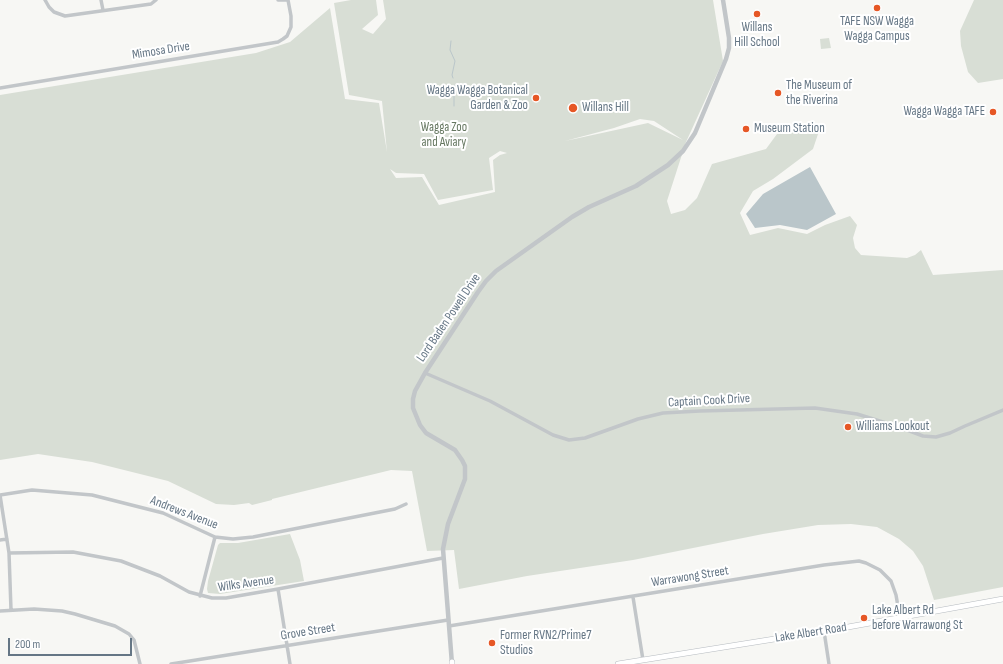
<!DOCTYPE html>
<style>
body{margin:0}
#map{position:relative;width:1003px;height:664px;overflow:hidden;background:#f7f7f4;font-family:"Sofia Sans Condensed",sans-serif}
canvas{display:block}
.scale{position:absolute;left:8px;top:638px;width:124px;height:18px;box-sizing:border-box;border:2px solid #657685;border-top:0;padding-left:5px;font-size:12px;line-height:14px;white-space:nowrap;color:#657685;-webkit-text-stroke:3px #fff;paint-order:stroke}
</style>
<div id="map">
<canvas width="1003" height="664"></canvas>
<div class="scale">200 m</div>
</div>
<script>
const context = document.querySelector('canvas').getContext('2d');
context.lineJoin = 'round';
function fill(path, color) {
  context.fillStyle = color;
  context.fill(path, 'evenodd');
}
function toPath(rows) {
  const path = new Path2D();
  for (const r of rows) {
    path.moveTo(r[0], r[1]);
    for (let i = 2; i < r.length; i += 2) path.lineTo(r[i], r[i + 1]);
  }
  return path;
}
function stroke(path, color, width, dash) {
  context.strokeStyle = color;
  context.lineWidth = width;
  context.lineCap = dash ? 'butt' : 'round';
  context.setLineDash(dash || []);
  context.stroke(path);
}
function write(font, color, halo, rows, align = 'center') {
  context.font = font + ' "Sofia Sans Condensed",sans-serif';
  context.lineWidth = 4;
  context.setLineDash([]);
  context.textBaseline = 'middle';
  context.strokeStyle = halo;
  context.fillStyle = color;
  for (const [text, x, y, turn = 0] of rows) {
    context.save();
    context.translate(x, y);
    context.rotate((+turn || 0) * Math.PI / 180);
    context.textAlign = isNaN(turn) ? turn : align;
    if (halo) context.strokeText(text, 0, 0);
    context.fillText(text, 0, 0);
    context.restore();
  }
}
fill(toPath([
 [351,0,376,0,378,15,362,29,373,34,386,19,383,0,713,0,723,61,686,142,667,201,671,214,685,210,697,198,712,164,766,149,777,134,800,123,820,128,813,149,773,179,753,191,740,213,750,235,778,228,807,234,825,225,850,216,857,225,853,238,855,248,861,255,907,258,915,255,921,250,933,275,1003,270,1003,587,934,600,923,566,913,551,899,539,877,527,851,524,818,525,763,534,633,560,527,576,459,589,454,550,427,551,412,471,391,470,272,499,272,500,252,505,249,503,234,505,216,504,168,481,92,462,38,454,0,460,0,95,256,53,290,42,330,8,345,99,379,103,387,152,382,101,349,95,334,3],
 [640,119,654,121,683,140,648,123,565,141,614,128],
 [500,151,507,153,500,155,493,160,495,192,439,205,422,177,396,178,390,169,396,173,424,174,438,200,493,190,489,158],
 [974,0,1003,0,1003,79,978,83,968,72,961,46,960,31],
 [829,38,831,48,821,49,820,39],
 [290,534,300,560,304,581,220,594,208,593,207,589,208,581,218,545,220,543,238,543]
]), '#d8ded5');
fill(toPath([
 [810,167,836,214,807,230,780,225,755,228,746,214,763,194]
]), '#bac6ca');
stroke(toPath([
 [451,41,450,50,455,61,452,75,453,78],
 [454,92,455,85],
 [454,106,454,95]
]), '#bac6ca', 1);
const secondary = toPath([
 [452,662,452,664],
 [618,664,837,629,1003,599]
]);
stroke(secondary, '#b6bbc0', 6);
stroke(toPath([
 [45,0,49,7,54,12,65,16,151,4,156,0],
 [101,0,103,10],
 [278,0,286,0],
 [0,88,278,42,283,39,287,36,291,27,291,16,288,0],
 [425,373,490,401,553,435,569,440,585,438,638,419,663,413,700,411,815,408,857,414,899,427,923,436,936,437,950,433,965,426,1003,410],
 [0,495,32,490,92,495,163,513,215,537,233,539,253,537,395,509,406,504],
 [0,495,9,553,11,610],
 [0,540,7,539],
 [9,553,73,552,121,561,160,576,189,592,212,598,226,598,278,589,443,558],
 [278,589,290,664],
 [200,596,215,537],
 [633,597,643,660],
 [0,611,34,609,62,611,75,614,115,626,129,634,134,640,140,664],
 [449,626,824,565,859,561,866,563,880,570,891,581,896,595,900,618],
 [824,631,829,664],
 [171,664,448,620]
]), '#c2c6c9', 3.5);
stroke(toPath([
 [452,664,443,549,448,524,465,479,465,466,462,460,455,450,426,433,420,425,413,408,413,399,415,391,425,373,478,292,486,281,496,271,572,217,589,207,636,186,668,165,683,151,695,133,726,59,729,48,729,38,723,0]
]), '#c2c6c9', 4.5);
stroke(secondary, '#fff', 5);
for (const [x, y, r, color] of [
 [877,8,4,"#e65725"],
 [757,14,4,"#e65725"],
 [778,93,4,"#e65725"],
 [536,98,4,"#e65725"],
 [573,108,5,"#e65725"],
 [993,112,4,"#e65725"],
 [746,129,4,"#e65725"],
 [848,427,4,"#e65725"],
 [864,618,4,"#e65725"],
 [492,643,4,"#e65725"]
]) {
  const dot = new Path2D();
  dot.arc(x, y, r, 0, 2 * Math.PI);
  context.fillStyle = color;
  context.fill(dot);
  stroke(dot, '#fff', 1.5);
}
write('13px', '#657685', '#fff', [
 ["TAFE NSW Wagga",877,22,"center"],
 ["Wagga Campus",877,37,"center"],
 ["Willans",757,28,"center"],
 ["Hill School",757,43,"center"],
 ["The Museum of",786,86],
 ["the Riverina",786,101],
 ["Wagga Wagga Botanical",528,91,"right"],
 ["Garden & Zoo",528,106,"right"],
 ["Willans Hill",582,108],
 ["Wagga Wagga TAFE",985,112,"right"],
 ["Museum Station",754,129],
 ["Williams Lookout",856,427],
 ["Lake Albert Rd",872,611],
 ["before Warrawong St",872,626],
 ["Former RVN2/Prime7",500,636],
 ["Studios",500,651]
], 'left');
write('13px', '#657685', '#fff', [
 ["Mimosa Drive",161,51,-9],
 ["Lord Baden Powell Drive",449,318,-56],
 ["Captain Cook Drive",709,401,-3],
 ["Andrews Avenue",184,513,21],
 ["Warrawong Street",690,577,-9],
 ["Wilks Avenue",246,584,-8],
 ["Grove Street",308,632,-9],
 ["Lake Albert Road",811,633,-9]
]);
write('13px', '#657760', '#fff', [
 ["Wagga Zoo",444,128],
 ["and Aviary",444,143]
]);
</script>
